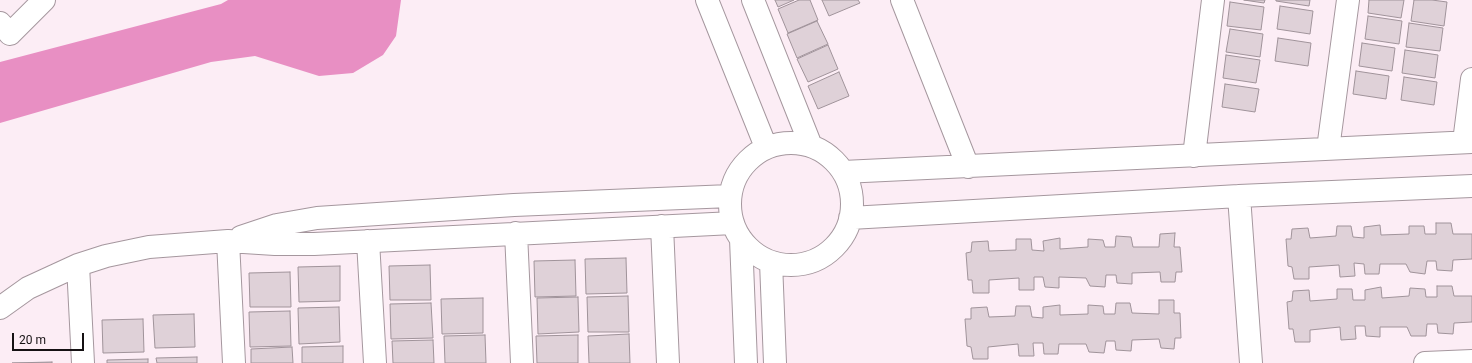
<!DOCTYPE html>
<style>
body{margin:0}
#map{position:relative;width:1472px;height:363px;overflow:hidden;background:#fcedf5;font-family:Roboto,sans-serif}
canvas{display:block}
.scale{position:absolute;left:12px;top:333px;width:72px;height:18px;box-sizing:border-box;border:2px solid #151113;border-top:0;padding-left:5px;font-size:12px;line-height:14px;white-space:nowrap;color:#151113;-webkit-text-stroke:3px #fcedf5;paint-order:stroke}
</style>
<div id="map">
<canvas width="1472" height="363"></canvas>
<div class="scale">20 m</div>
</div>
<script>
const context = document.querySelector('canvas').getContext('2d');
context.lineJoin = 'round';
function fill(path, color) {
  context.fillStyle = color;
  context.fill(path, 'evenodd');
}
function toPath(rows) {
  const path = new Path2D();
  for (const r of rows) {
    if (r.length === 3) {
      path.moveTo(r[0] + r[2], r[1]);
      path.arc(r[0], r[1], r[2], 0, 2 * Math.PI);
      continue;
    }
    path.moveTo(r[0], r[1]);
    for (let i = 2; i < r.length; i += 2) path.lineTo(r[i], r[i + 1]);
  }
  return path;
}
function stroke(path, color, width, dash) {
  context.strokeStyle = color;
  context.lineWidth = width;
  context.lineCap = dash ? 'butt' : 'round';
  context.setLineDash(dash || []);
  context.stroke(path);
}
fill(toPath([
 [228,0,401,0,396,36,383,55,353,73,319,76,255,56,211,62,0,123,0,62,221,4]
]), '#e88fc3');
const building = toPath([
 [775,0,794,0,778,7,775,0],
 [799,0,810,0,818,20,788,33,778,9,799,0],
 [822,0,858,0,860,3,829,16,822,0],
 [1244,0,1265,0,1264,3,1244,0],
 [1276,0,1310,0,1309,6,1276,1,1276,0],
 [1369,0,1404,0,1401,18,1368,13,1369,0],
 [1414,0,1432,0,1447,2,1444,26,1411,21,1414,0],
 [1230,2,1264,7,1261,30,1227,26,1230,2],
 [1280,6,1313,11,1310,34,1277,29,1280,6],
 [1368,16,1402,21,1399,44,1365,39,1368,16],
 [817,21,828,44,797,58,787,34,817,21],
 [1409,23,1443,28,1440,51,1406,47,1409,23],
 [1230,29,1263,34,1260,57,1226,52,1230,29],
 [1278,38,1311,43,1308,66,1275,61,1278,38],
 [1362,43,1395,48,1392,71,1359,66,1362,43],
 [828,45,838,69,808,82,797,59,828,45],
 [1405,50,1438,55,1435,78,1402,73,1405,50],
 [1226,55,1260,60,1256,83,1223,78,1226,55],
 [1356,71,1389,76,1386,99,1353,94,1356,71],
 [839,72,849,96,818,109,808,86,839,72],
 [1404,77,1437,82,1434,105,1401,100,1404,77],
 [1225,84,1259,89,1255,112,1222,107,1225,84],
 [1436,223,1451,223,1453,234,1472,234,1472,259,1453,260,1452,271,1437,270,1436,261,1427,261,1425,274,1410,272,1406,264,1380,264,1379,274,1365,274,1364,264,1354,263,1355,276,1340,277,1339,265,1309,267,1309,279,1294,279,1292,267,1288,266,1286,239,1291,239,1292,229,1308,228,1310,238,1336,236,1337,226,1351,226,1353,237,1364,238,1364,227,1380,225,1381,235,1409,234,1409,226,1424,226,1425,234,1436,234,1436,223],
 [1175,233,1174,247,1180,247,1182,272,1176,272,1175,282,1161,282,1160,272,1132,273,1132,284,1117,283,1116,275,1106,275,1105,287,1090,286,1086,278,1059,277,1059,288,1045,287,1043,277,1034,277,1034,290,1019,290,1019,278,989,280,989,293,973,293,972,280,968,280,966,253,971,252,972,242,988,241,989,251,1016,250,1016,239,1031,239,1032,250,1044,251,1043,241,1060,238,1060,249,1088,247,1088,239,1103,240,1105,247,1115,247,1116,236,1131,237,1133,247,1159,247,1160,234,1175,233],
 [626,258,627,293,586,294,585,259,626,258],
 [575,260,576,296,535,297,534,261,575,260],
 [430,265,431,300,390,300,389,266,430,265],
 [340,266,340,301,299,302,298,267,340,266],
 [290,272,291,307,250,307,249,273,290,272],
 [1437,286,1452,286,1454,296,1472,296,1472,322,1454,323,1453,334,1438,333,1437,324,1427,324,1426,336,1411,336,1407,327,1380,327,1380,337,1366,336,1365,326,1355,326,1356,339,1341,340,1340,327,1310,330,1310,342,1295,342,1293,329,1289,329,1287,302,1292,301,1293,291,1309,290,1310,301,1337,299,1337,289,1352,289,1353,300,1365,300,1365,290,1381,287,1382,298,1409,296,1410,288,1425,289,1426,297,1437,297,1437,286],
 [628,296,629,332,588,332,587,297,628,296],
 [578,297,579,332,538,334,537,298,578,297],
 [483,298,483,333,442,334,441,299,483,298],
 [1159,300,1174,300,1174,313,1180,313,1181,338,1175,338,1174,349,1161,348,1159,339,1132,340,1131,351,1116,350,1115,341,1106,341,1104,353,1089,352,1086,344,1059,344,1058,354,1044,354,1043,343,1033,343,1034,356,1019,356,1018,344,988,347,988,359,973,359,971,347,967,346,965,319,971,319,971,308,987,307,989,317,1015,316,1016,306,1030,306,1032,317,1043,318,1043,307,1060,305,1060,315,1088,314,1088,305,1103,306,1104,314,1115,314,1116,303,1130,303,1132,313,1159,314,1159,300],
 [431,303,433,338,391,339,390,304,431,303],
 [339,307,340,342,299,344,298,308,339,307],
 [290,311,291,346,250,347,249,312,290,311],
 [194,314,195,347,155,348,153,315,194,314],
 [143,319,144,352,103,353,102,320,143,319],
 [629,334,630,363,589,363,588,336,629,334],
 [485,335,486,363,445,363,444,336,485,335],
 [578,335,578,363,537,363,536,336,578,335],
 [433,340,434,363,393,363,392,341,433,340],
 [343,346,343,363,302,363,302,347,343,346],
 [292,347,293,363,251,363,251,349,292,347],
 [197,357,197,363,157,363,156,358,197,357],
 [148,359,148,363,107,363,107,360,148,359],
 [52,362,52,363,12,363,52,362]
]);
fill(building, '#dfd1d8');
stroke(building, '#a0939a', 1);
const minor = toPath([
 [707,0,766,147],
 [753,0,811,146],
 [902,0,968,167],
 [0,23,10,34,44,0],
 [1464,142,1472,79],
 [791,204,61],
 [1328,149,1348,0],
 [1194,156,1213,0],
 [843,172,1472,142],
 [1239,196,1251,363],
 [850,218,1239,196,1472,186],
 [662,226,668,363],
 [516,233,522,363],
 [241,237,277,225,317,218,514,205,730,196],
 [741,239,746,363],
 [228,241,234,363],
 [368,241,375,363],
 [771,262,775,363],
 [78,265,83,363],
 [0,308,28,288,78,265,106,256,149,247,228,241,275,244,314,244,733,223],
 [1425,363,1472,361]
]);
stroke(minor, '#a5979e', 24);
stroke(minor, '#fff', 22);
</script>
